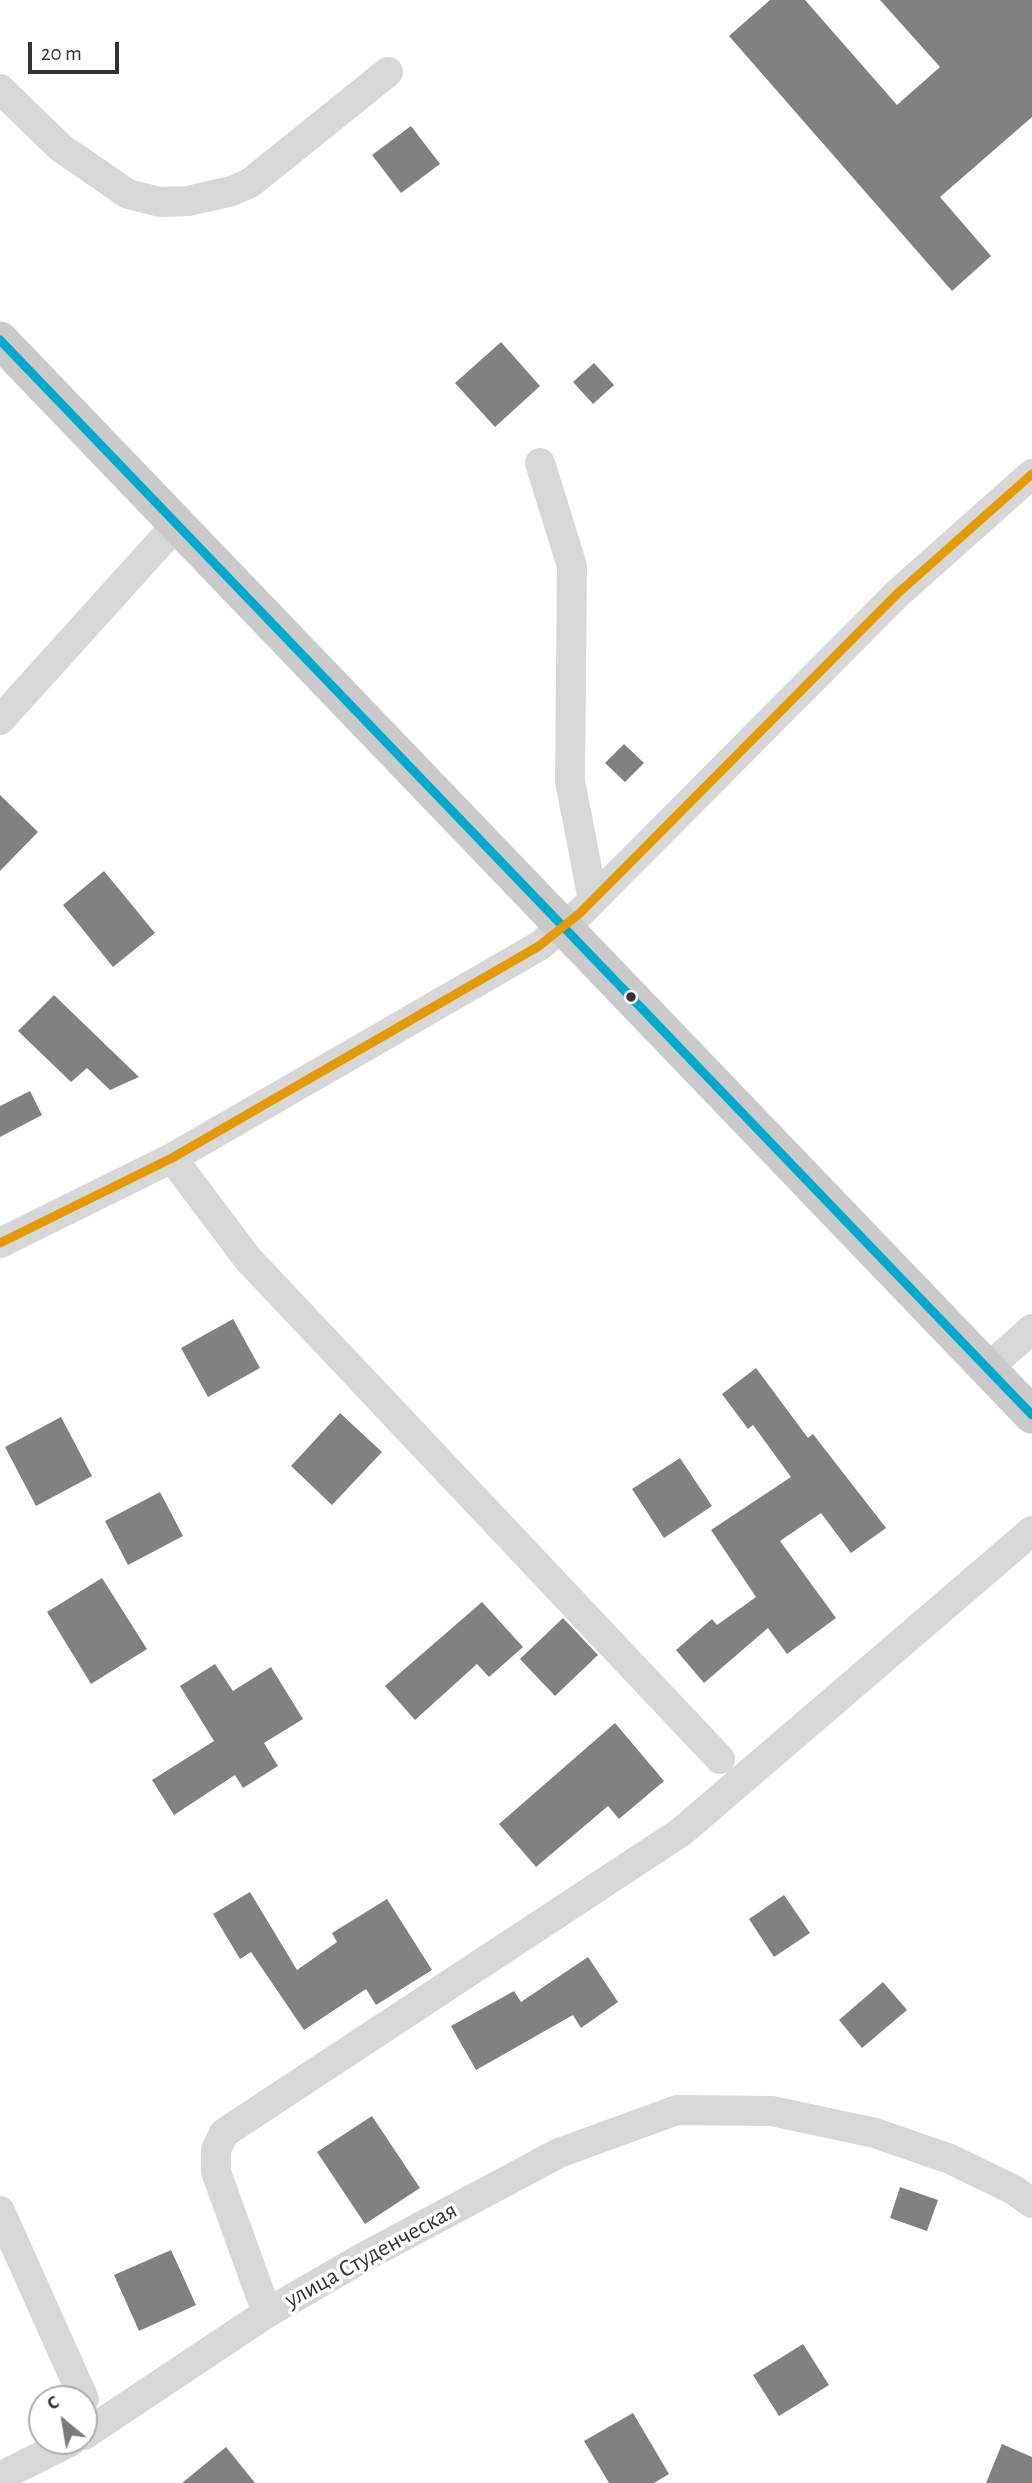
<!DOCTYPE html>
<meta charset="utf-8">
<style>
body{margin:0}
#map{position:relative;width:1032px;height:2483px;overflow:hidden;background:#fff;font-family:"Alegreya Sans",sans-serif}
canvas{display:block}
.north{position:absolute;left:28px;top:2385px;width:70px;height:70px;box-sizing:border-box;background:#fff;border:2px solid #adadad;border-radius:50%;rotate:330deg;font-size:19px;font-weight:700;line-height:28px;text-align:center;color:#333}
.north::after{content:'';display:block;margin:auto;width:24px;height:32px;background:#7a7a7a;clip-path:polygon(50% 0,100% 100%,50% 72%,0 100%)}
.scale{position:absolute;left:28px;top:42px;width:91px;height:32px;box-sizing:border-box;border:4px solid #333;border-top:0;padding-left:9px;font-size:21px;line-height:24px;white-space:nowrap;color:#333;-webkit-text-stroke:5px #fff;paint-order:stroke}
</style>
<div id="map">
<canvas width="1032" height="2483"></canvas>
<div class="north">С</div>
<div class="scale">20 m</div>
</div>
<script>
const context = document.querySelector('canvas').getContext('2d');
context.lineJoin = 'round';
function fill(path, color) {
  context.fillStyle = color;
  context.fill(path, 'evenodd');
}
function toPath(rows) {
  const path = new Path2D();
  for (const r of rows) {
    path.moveTo(r[0], r[1]);
    for (let i = 2; i < r.length; i += 2) path.lineTo(r[i], r[i + 1]);
  }
  return path;
}
function stroke(path, color, width, dash) {
  context.strokeStyle = color;
  context.lineWidth = width;
  context.lineCap = dash ? 'butt' : 'round';
  context.setLineDash(dash || []);
  context.stroke(path);
}
function write(font, color, halo, rows, align = 'center') {
  context.font = font + ' "Alegreya Sans",sans-serif';
  context.lineWidth = 7;
  context.setLineDash([]);
  context.textBaseline = 'middle';
  context.strokeStyle = halo;
  context.fillStyle = color;
  for (const [text, x, y, turn = 0] of rows) {
    context.save();
    context.translate(x, y);
    context.rotate((+turn || 0) * Math.PI / 180);
    context.textAlign = isNaN(turn) ? turn : align;
    if (halo) context.strokeText(text, 0, 0);
    context.fillText(text, 0, 0);
    context.restore();
  }
}
fill(toPath([
 [770,0,805,0,897,105,940,67,880,0,1032,0,1032,117,940,197,991,256,952,291,729,36],
 [411,126,440,164,401,193,372,155],
 [501,342,540,386,495,427,455,383],
 [594,363,614,385,593,404,573,382],
 [624,744,644,763,625,782,605,763],
 [0,795,38,832,0,871],
 [104,871,155,933,113,967,63,905],
 [54,995,139,1077,110,1090,87,1068,71,1082,18,1031],
 [30,1091,42,1115,0,1137,0,1106],
 [233,1319,260,1368,208,1397,181,1348],
 [756,1368,808,1438,813,1434,886,1528,851,1553,821,1513,780,1541,836,1618,787,1654,768,1628,704,1683,676,1650,712,1619,717,1625,756,1597,711,1530,791,1477,753,1425,748,1429,722,1394],
 [340,1413,382,1452,332,1505,291,1466],
 [61,1417,92,1476,36,1506,5,1447],
 [680,1458,712,1506,664,1538,632,1489],
 [160,1492,183,1536,128,1565,105,1521],
 [102,1578,147,1649,91,1684,47,1612],
 [482,1602,523,1647,489,1677,477,1664,415,1720,385,1686],
 [563,1618,598,1655,555,1696,520,1659],
 [215,1664,233,1691,271,1667,303,1719,264,1743,278,1766,243,1788,235,1775,174,1815,152,1780,214,1741,180,1686],
 [615,1723,664,1781,619,1819,608,1806,536,1867,499,1824],
 [250,1892,297,1970,337,1942,332,1933,387,1899,432,1970,376,2005,366,1989,304,2030,251,1952,240,1959,213,1914],
 [784,1895,810,1933,774,1957,749,1919],
 [588,1957,618,2002,581,2028,573,2015,476,2070,451,2026,514,1991,521,2002],
 [883,1982,907,2010,862,2048,839,2020],
 [372,2116,420,2188,365,2224,317,2152],
 [900,2187,938,2200,927,2231,890,2218],
 [171,2250,196,2305,139,2331,114,2275],
 [803,2344,829,2385,779,2416,753,2375],
 [633,2413,669,2474,654,2483,609,2483,584,2441],
 [1002,2444,1032,2457,1032,2483,986,2483],
 [226,2447,255,2483,182,2483]
]), '#818181');
stroke(toPath([
 [0,89,61,148,128,194,160,202,188,201,232,191,250,183,388,72],
 [540,463,572,566,570,781,593,900],
 [0,720,178,523],
 [172,1158,248,1259,720,1759],
 [0,1243,172,1158,539,946,580,913,897,594,1032,474],
 [988,1368,1032,1329],
 [0,2211,84,2399],
 [267,2313,216,2172,216,2150,224,2133,681,1832,1032,1531],
 [84,2435,267,2313,364,2257,559,2153,677,2110,772,2111,875,2133,950,2159,1014,2190,1032,2203],
 [0,2477,71,2441]
]), '#d7d7d7', 30);
stroke(toPath([
 [0,340,1032,1415]
]), '#cacaca', 37);
stroke(toPath([
 [0,340,1032,1415]
]), '#00a9ce', 9);
stroke(toPath([
 [0,1243,172,1158,539,946,580,913,897,594,1032,474]
]), '#e39a05', 9);
for (const [x, y, r, color] of [
 [631,997,6,"#333"]
]) {
  const dot = new Path2D();
  dot.arc(x, y, r, 0, 2 * Math.PI);
  context.fillStyle = color;
  context.fill(dot);
  stroke(dot, '#fff', 2.5);
}
write('24px', '#333', '#fff', [
 ["улица Студенческая",371,2255,-29]
]);
</script>
